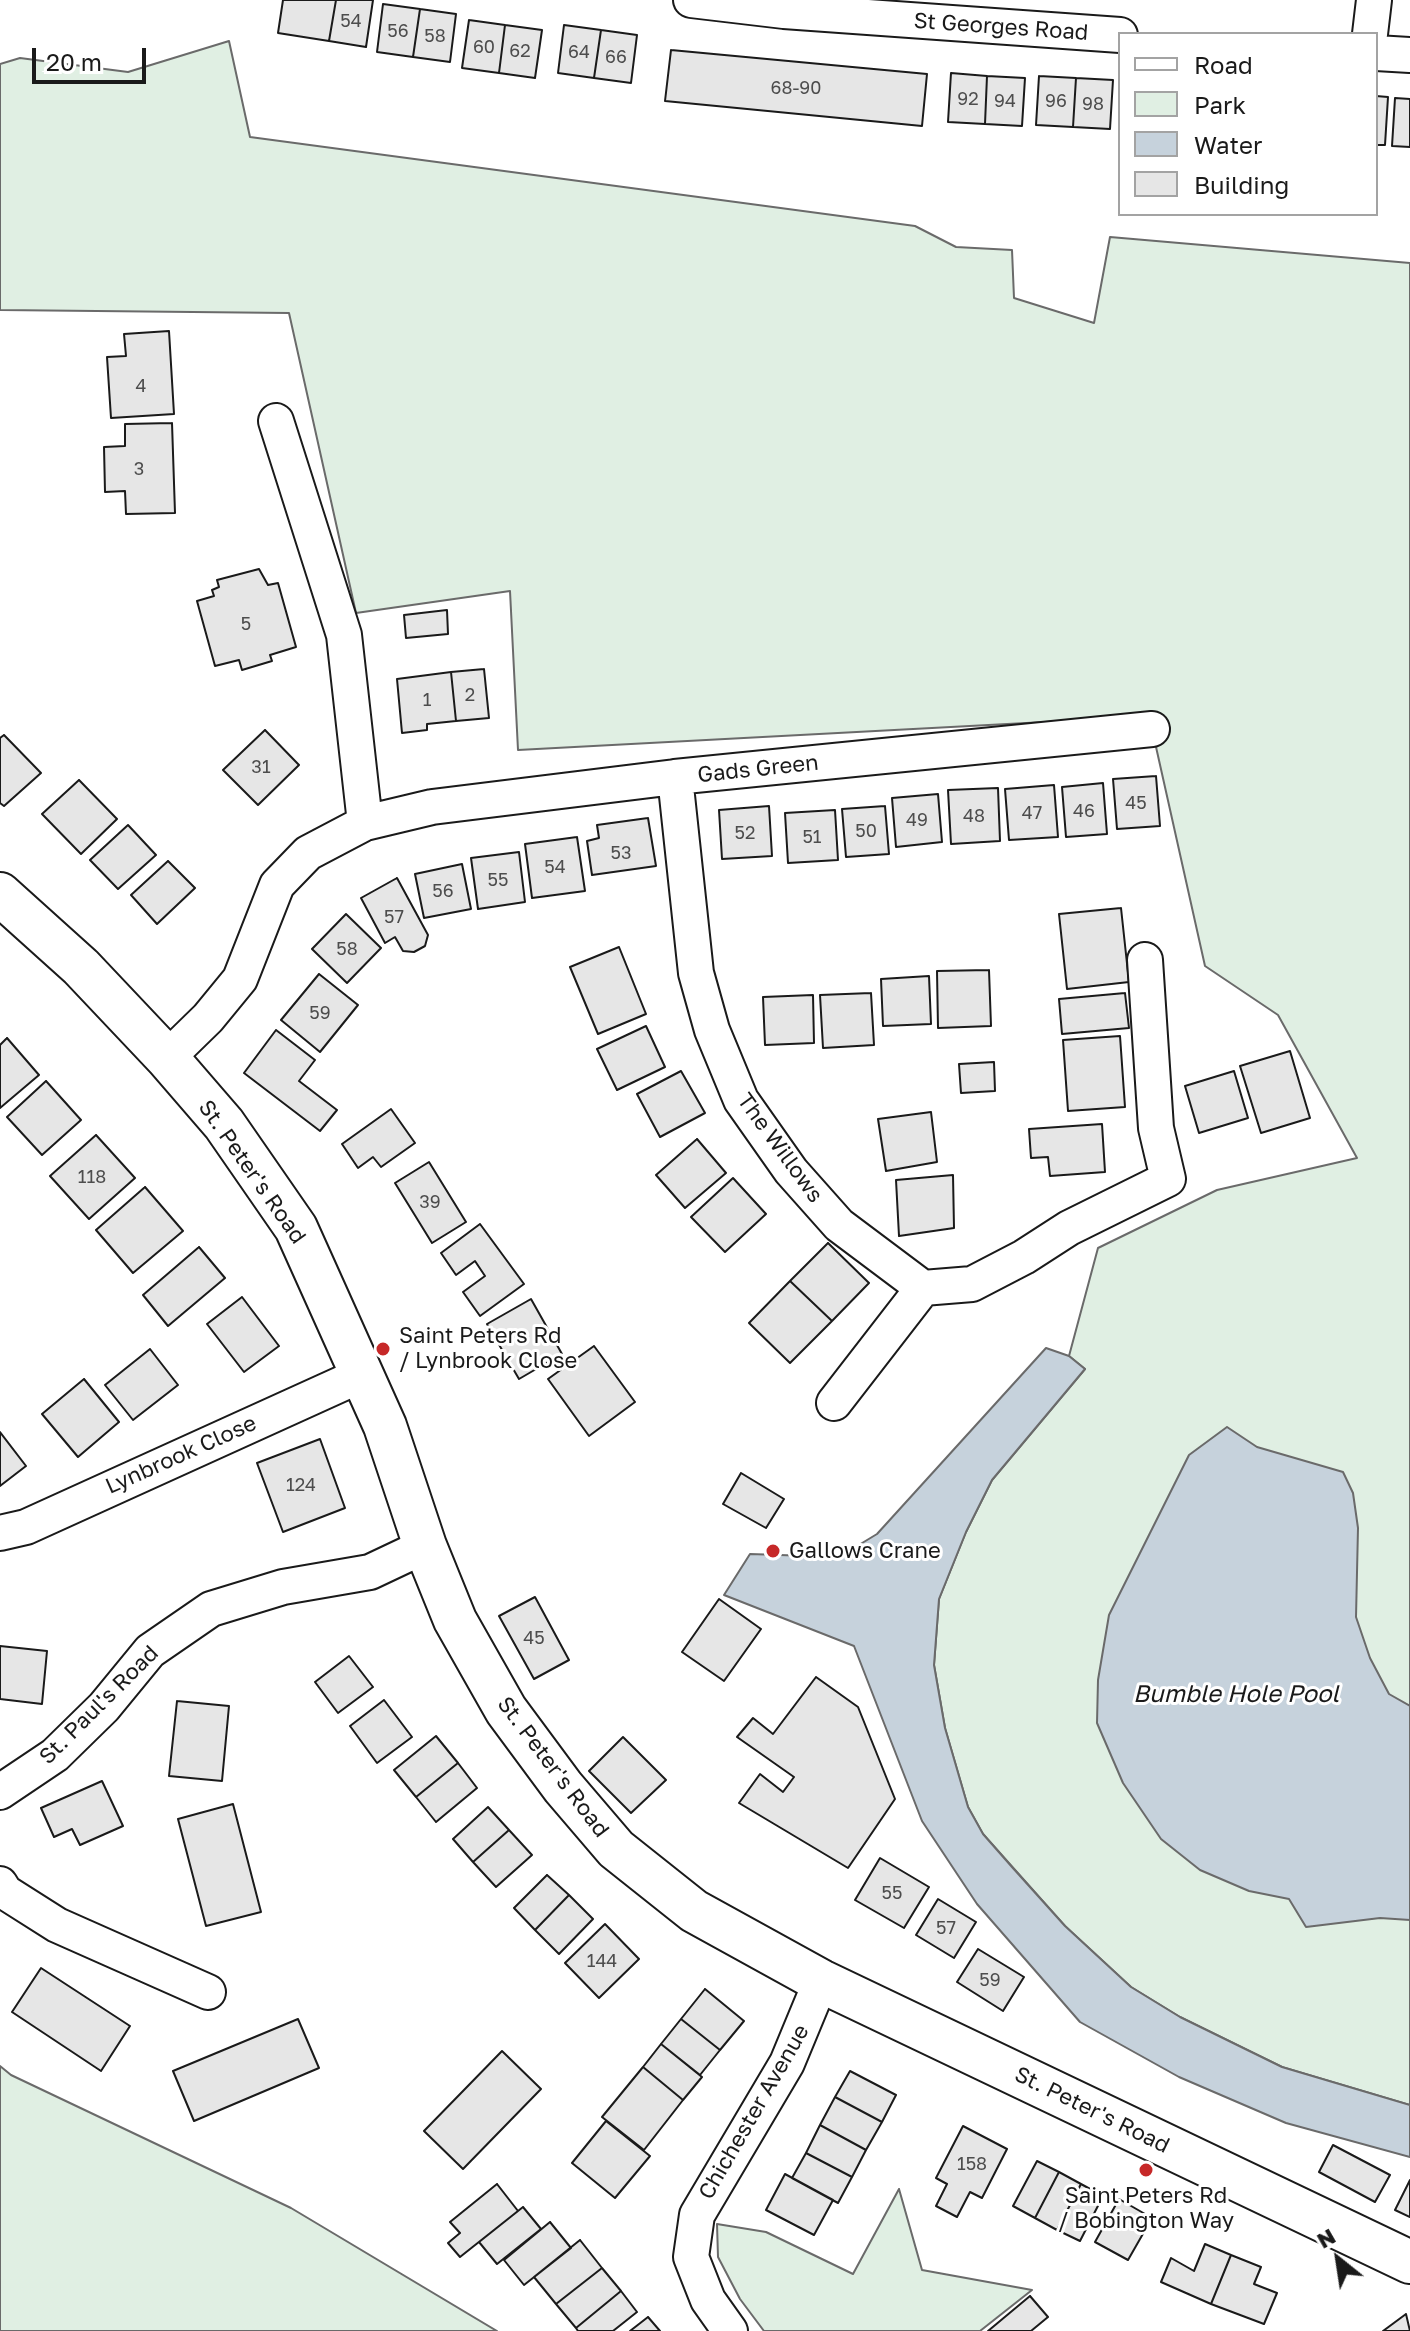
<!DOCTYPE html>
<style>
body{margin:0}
#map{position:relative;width:1410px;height:2331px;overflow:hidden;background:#fff;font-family:"Golos Text",sans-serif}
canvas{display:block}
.legend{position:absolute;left:1118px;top:32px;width:260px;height:184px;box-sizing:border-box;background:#fff;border:2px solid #a3a3a3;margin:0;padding:10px 14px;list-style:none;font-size:24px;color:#1a1a1a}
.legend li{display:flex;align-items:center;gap:16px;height:40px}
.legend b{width:40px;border:2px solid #a3a3a3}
.north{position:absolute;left:1298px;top:2219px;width:80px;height:80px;-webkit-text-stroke:6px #fff;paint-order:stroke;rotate:330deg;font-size:22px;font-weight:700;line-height:32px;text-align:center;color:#1a1a1a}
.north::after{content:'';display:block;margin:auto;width:28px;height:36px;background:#1a1a1a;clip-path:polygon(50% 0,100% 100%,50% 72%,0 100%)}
.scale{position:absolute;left:32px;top:48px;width:114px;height:36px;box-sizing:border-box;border:4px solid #1a1a1a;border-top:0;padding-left:10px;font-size:24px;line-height:28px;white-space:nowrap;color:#1a1a1a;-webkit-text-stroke:6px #fff;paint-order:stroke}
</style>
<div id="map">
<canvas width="1410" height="2331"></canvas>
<ul class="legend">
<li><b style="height:10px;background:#fff"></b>Road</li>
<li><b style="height:22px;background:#e0efe3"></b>Park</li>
<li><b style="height:22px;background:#c6d2dc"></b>Water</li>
<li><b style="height:22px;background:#e6e6e6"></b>Building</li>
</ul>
<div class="north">N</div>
<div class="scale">20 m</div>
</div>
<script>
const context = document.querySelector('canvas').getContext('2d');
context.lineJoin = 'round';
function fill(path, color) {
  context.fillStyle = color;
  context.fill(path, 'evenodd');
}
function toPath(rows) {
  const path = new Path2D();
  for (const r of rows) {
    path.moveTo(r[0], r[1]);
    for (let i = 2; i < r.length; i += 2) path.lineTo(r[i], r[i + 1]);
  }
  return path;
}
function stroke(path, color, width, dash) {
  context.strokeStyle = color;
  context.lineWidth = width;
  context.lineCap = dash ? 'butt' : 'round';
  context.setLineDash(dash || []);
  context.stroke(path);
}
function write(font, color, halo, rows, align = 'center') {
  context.font = font + ' "Golos Text",sans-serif';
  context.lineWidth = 6;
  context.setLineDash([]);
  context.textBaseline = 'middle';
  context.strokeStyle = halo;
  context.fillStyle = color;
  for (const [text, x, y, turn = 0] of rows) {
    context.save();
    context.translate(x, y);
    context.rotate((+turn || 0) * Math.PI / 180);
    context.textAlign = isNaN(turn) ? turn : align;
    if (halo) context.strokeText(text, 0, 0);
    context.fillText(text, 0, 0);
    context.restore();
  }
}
const green = toPath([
 [229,41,250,137,915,226,956,247,1012,250,1014,298,1094,323,1110,237,1410,263,1410,2105,1282,2067,1180,2017,1131,1987,1065,1926,983,1834,968,1807,945,1728,934,1665,939,1599,966,1532,992,1480,1085,1369,1069,1356,1098,1248,1217,1190,1357,1158,1278,1015,1205,966,1152,729,1139,717,518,750,510,591,356,613,289,313,0,310,0,64,20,58,128,72,229,41],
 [0,2066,11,2075,291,2208,497,2331,0,2331,0,2066],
 [899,2189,922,2270,1032,2290,980,2331,764,2331,740,2299,718,2257,717,2224,766,2232,853,2274,899,2189]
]);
fill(green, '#e0efe3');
stroke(green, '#6a6a6a', 2);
const water = toPath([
 [1046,1348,1069,1356,1085,1369,992,1480,966,1532,939,1599,934,1665,945,1728,968,1807,983,1834,1012,1867,1065,1926,1131,1987,1180,2017,1282,2067,1410,2105,1410,2157,1286,2123,1179,2077,1080,2022,977,1904,922,1821,854,1646,724,1595,750,1554,839,1557,877,1534,1046,1348],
 [1227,1427,1257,1447,1343,1472,1353,1493,1358,1528,1356,1617,1370,1658,1389,1694,1410,1706,1410,1920,1380,1918,1306,1927,1289,1899,1249,1891,1200,1870,1161,1839,1123,1783,1097,1723,1098,1680,1109,1615,1189,1455,1227,1427]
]);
fill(water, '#c6d2dc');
stroke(water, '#6a6a6a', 2);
const building = toPath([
 [283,0,336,0,329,41,278,33,283,0],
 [336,0,373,0,366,47,329,41,336,0],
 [383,4,420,9,413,57,377,52,383,4],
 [420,9,456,14,450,62,413,57,420,9],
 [469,20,505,25,499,73,462,68,469,20],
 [505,25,542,30,535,78,499,73,505,25],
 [564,25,601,30,594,78,558,73,564,25],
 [601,30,637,35,631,83,594,78,601,30],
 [671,50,927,74,922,126,665,101,671,50],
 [951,73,987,76,985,124,948,122,951,73],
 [987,76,1025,78,1022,126,985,124,987,76],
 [1039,76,1076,78,1073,127,1036,125,1039,76],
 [1076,78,1113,80,1110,129,1073,127,1076,78],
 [1376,96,1388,97,1385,145,1376,145,1376,96],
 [1395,98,1410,99,1410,147,1392,146,1395,98],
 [169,331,174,414,111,418,107,357,126,356,124,334,169,331],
 [172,423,175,513,126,514,125,491,105,492,104,447,125,446,125,424,172,423],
 [259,569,268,585,278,583,296,647,270,655,272,661,242,670,239,660,215,666,197,601,214,596,212,590,219,587,217,580,259,569],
 [447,610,448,634,406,638,404,615,447,610],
 [484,669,489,718,456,721,451,672,484,669],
 [451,672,456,721,427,724,427,730,402,733,397,679,451,672],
 [265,730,299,765,258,805,223,770,265,730],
 [4,735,41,773,4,806,0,803,0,738,4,735],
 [1156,776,1160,826,1117,829,1113,779,1156,776],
 [79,780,117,819,81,854,42,814,79,780],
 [1103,783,1107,834,1066,837,1062,787,1103,783],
 [1054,785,1058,837,1009,840,1005,789,1054,785],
 [998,788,1000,841,951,844,948,790,998,788],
 [938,794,942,842,896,847,892,798,938,794],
 [769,806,772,856,722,859,719,810,769,806],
 [885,806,889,854,846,857,842,809,885,806],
 [835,810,838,860,788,863,785,813,835,810],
 [648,818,656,866,592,875,587,841,599,838,597,825,648,818],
 [128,825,156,855,118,889,90,860,128,825],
 [577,837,585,891,532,898,525,844,577,837],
 [519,852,525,902,478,909,471,858,519,852],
 [168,861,195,888,157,924,131,895,168,861],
 [462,864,471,909,424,918,415,874,462,864],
 [397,878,428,935,425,946,414,952,403,951,395,937,385,943,361,898,397,878],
 [1121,908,1129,982,1067,989,1059,914,1121,908],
 [346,914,381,948,347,983,312,949,346,914],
 [619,947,646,1014,598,1034,570,967,619,947],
 [989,970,991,1026,938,1028,937,971,989,970],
 [319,974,358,1005,320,1052,281,1020,319,974],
 [929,976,931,1024,883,1026,881,979,929,976],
 [871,993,874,1045,823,1048,820,995,871,993],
 [1125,993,1129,1028,1062,1034,1059,999,1125,993],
 [813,995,814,1043,765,1045,763,997,813,995],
 [646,1026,665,1067,617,1090,597,1049,646,1026],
 [276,1030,315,1060,299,1081,337,1110,320,1131,244,1073,276,1030],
 [1120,1036,1125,1107,1068,1111,1063,1040,1120,1036],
 [7,1038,39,1075,0,1108,0,1045,7,1038],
 [1290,1051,1310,1118,1261,1133,1240,1066,1290,1051],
 [994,1062,995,1091,961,1093,959,1064,994,1062],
 [681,1071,705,1113,660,1137,637,1094,681,1071],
 [1234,1071,1248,1118,1199,1133,1185,1086,1234,1071],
 [46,1081,81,1120,42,1155,7,1117,46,1081],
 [391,1109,415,1143,381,1167,373,1157,358,1168,342,1144,391,1109],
 [931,1112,937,1162,886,1171,878,1119,931,1112],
 [1102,1124,1105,1172,1050,1176,1048,1157,1031,1158,1029,1129,1102,1124],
 [96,1135,135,1178,89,1219,50,1176,96,1135],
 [697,1139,726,1173,685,1208,656,1175,697,1139],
 [429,1162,466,1222,432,1243,395,1183,429,1162],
 [953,1175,954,1228,899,1236,896,1180,953,1175],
 [733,1178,766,1214,725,1252,691,1217,733,1178],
 [145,1187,183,1231,133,1273,96,1230,145,1187],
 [480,1224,524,1284,480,1316,463,1292,485,1276,475,1261,456,1275,441,1253,480,1224],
 [828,1243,869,1283,832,1321,790,1281,828,1243],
 [199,1247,225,1278,168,1326,143,1295,199,1247],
 [790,1281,832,1321,790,1363,749,1323,790,1281],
 [242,1297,279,1346,244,1372,207,1324,242,1297],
 [531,1299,562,1354,519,1379,487,1324,531,1299],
 [594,1346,635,1402,589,1436,548,1379,594,1346],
 [150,1349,178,1385,133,1420,105,1385,150,1349],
 [84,1379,119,1422,78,1457,42,1414,84,1379],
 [0,1432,26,1466,0,1486,0,1432],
 [320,1439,345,1508,283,1532,257,1463,320,1439],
 [741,1473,784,1499,766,1528,723,1504,741,1473],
 [535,1597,569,1660,534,1679,499,1616,535,1597],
 [719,1599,761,1629,724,1681,682,1652,719,1599],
 [0,1646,47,1651,42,1704,0,1699,0,1646],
 [349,1656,373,1687,338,1713,315,1682,349,1656],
 [816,1677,858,1707,895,1799,848,1868,739,1803,760,1774,783,1792,794,1777,737,1737,753,1718,773,1734,816,1677],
 [384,1700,412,1737,377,1763,350,1726,384,1700],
 [177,1701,229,1706,222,1781,169,1776,177,1701],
 [436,1736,458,1763,416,1797,394,1770,436,1736],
 [623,1737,666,1780,631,1813,589,1771,623,1737],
 [458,1763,477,1788,436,1822,416,1797,458,1763],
 [102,1781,123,1826,80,1845,72,1829,54,1837,41,1808,102,1781],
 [233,1804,261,1912,206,1926,178,1819,233,1804],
 [488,1807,509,1830,473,1862,453,1839,488,1807],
 [509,1830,532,1855,496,1887,473,1862,509,1830],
 [880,1858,929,1887,904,1928,855,1900,880,1858],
 [547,1875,569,1895,535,1930,514,1908,547,1875],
 [569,1895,593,1919,559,1954,535,1930,569,1895],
 [938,1899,976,1922,954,1958,916,1935,938,1899],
 [605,1924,639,1959,599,1998,565,1963,605,1924],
 [978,1949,1024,1977,1003,2011,957,1982,978,1949],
 [41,1968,130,2026,101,2071,12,2012,41,1968],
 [705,1989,744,2021,720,2050,681,2019,705,1989],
 [298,2019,319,2068,194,2121,173,2071,298,2019],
 [681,2019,720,2050,700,2075,661,2044,681,2019],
 [661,2044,702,2077,683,2100,643,2067,661,2044],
 [502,2051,541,2089,463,2169,424,2131,502,2051],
 [643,2067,683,2100,644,2150,602,2117,643,2067],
 [850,2071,896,2095,882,2122,835,2097,850,2071],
 [835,2097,882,2122,866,2150,820,2125,835,2097],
 [606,2121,650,2156,615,2198,572,2163,606,2121],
 [820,2125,866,2150,852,2177,806,2153,820,2125],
 [963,2126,1007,2149,982,2198,970,2192,957,2217,936,2206,947,2184,936,2178,963,2126],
 [1333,2145,1390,2175,1375,2202,1319,2172,1333,2145],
 [806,2153,852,2177,838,2203,792,2178,806,2153],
 [1037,2161,1059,2172,1035,2218,1013,2206,1037,2161],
 [1059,2172,1081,2184,1057,2230,1035,2218,1059,2172],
 [785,2174,833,2200,814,2235,766,2210,785,2174],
 [1410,2180,1410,2217,1395,2210,1410,2180],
 [497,2184,518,2211,460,2257,448,2243,460,2233,450,2222,497,2184],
 [1081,2184,1103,2196,1080,2241,1057,2230,1081,2184],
 [1119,2199,1152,2218,1128,2260,1095,2242,1119,2199],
 [523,2207,541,2229,497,2264,479,2242,523,2207],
 [550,2222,571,2248,524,2285,504,2260,550,2222],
 [580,2240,602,2268,556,2304,534,2277,580,2240],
 [1205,2244,1231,2255,1211,2304,1161,2282,1171,2258,1194,2271,1205,2244],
 [1231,2255,1261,2267,1254,2284,1277,2293,1264,2324,1211,2304,1231,2255],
 [602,2268,621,2291,576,2328,556,2304,602,2268],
 [621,2291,637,2312,613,2331,578,2331,576,2328,621,2291],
 [1030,2296,1048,2317,1031,2331,988,2331,1030,2296],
 [1406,2314,1410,2331,1383,2331,1406,2314],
 [648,2317,660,2331,630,2331,648,2317]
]);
fill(building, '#e6e6e6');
stroke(building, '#1a1a1a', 2);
const minor = toPath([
 [691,0,784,11,1120,35],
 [1370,34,1374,0],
 [1376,53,1410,55],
 [276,421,344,635,365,823],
 [675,777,696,973,712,1030,741,1100,791,1171,839,1225,923,1288,972,1284,1024,1257,1069,1228,1168,1179,1156,1128,1145,960],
 [167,1058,208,1018,240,979,277,885,308,853,365,823,432,807,675,777,1152,729],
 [834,1403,923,1288],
 [0,1533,26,1527,361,1375],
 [0,1792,55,1755,104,1707,150,1651,211,1609,283,1587,370,1572,425,1546],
 [0,1884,5,1892,57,1925,208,1992],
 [730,2331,708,2300,691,2257,697,2215,787,2063,821,1981]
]);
const tertiary = toPath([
 [0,894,81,967,167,1058,224,1124,296,1228,385,1426,425,1546,455,1620,506,1710,563,1787,616,1849,694,1911,821,1981,1410,2262]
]);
stroke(minor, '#1a1a1a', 38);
stroke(tertiary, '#1a1a1a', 46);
stroke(minor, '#fff', 34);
stroke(tertiary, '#fff', 42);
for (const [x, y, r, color] of [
 [383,1349,8,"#c62828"],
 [773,1551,8,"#c62828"],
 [1146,2170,8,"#c62828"]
]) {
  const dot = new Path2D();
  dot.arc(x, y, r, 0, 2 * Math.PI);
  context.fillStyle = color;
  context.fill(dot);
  stroke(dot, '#fff', 3);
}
write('18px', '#4d4d4d', null, [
 ["54",351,21],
 ["56",398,31],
 ["58",435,36],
 ["60",484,47],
 ["62",520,51],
 ["64",579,52],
 ["66",616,57],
 ["68-90",796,88],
 ["92",968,99],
 ["94",1005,101],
 ["96",1056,101],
 ["98",1093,104],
 ["4",141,386],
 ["3",139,469],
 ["5",246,624],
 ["2",470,695],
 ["1",427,700],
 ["31",261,767],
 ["45",1136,803],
 ["46",1084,811],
 ["47",1032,813],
 ["48",974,816],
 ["49",917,820],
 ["50",866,831],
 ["52",745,833],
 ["51",812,837],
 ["53",621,853],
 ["54",555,867],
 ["55",498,880],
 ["56",443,891],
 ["57",394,917],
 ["58",347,949],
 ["59",320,1013],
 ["118",92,1177],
 ["39",430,1202],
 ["124",301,1485],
 ["45",534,1638],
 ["55",892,1893],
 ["57",946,1928],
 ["144",602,1961],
 ["59",990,1980],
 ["158",972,2164]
]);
write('22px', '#1a1a1a', '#fff', [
 ["St Georges Road",1001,27,4],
 ["Gads Green",758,769,-6],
 ["The Willows",780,1148,54],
 ["St. Peter's Road",252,1172,55],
 ["Lynbrook Close",181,1455,-24],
 ["St. Paul's Road",99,1705,-45],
 ["St. Peter's Road",553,1767,53],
 ["St. Peter's Road",1092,2110,26],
 ["Chichester Avenue",754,2112,-60]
]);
write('22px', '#1a1a1a', '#fff', [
 ["Saint Peters Rd",399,1336],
 ["/ Lynbrook Close",399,1361],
 ["Gallows Crane",789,1551],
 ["Saint Peters Rd",1146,2196,"center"],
 ["/ Bobington Way",1146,2221,"center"]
], 'left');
write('italic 24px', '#1a1a1a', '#fff', [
 ["Bumble Hole Pool",1236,1694]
]);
</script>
